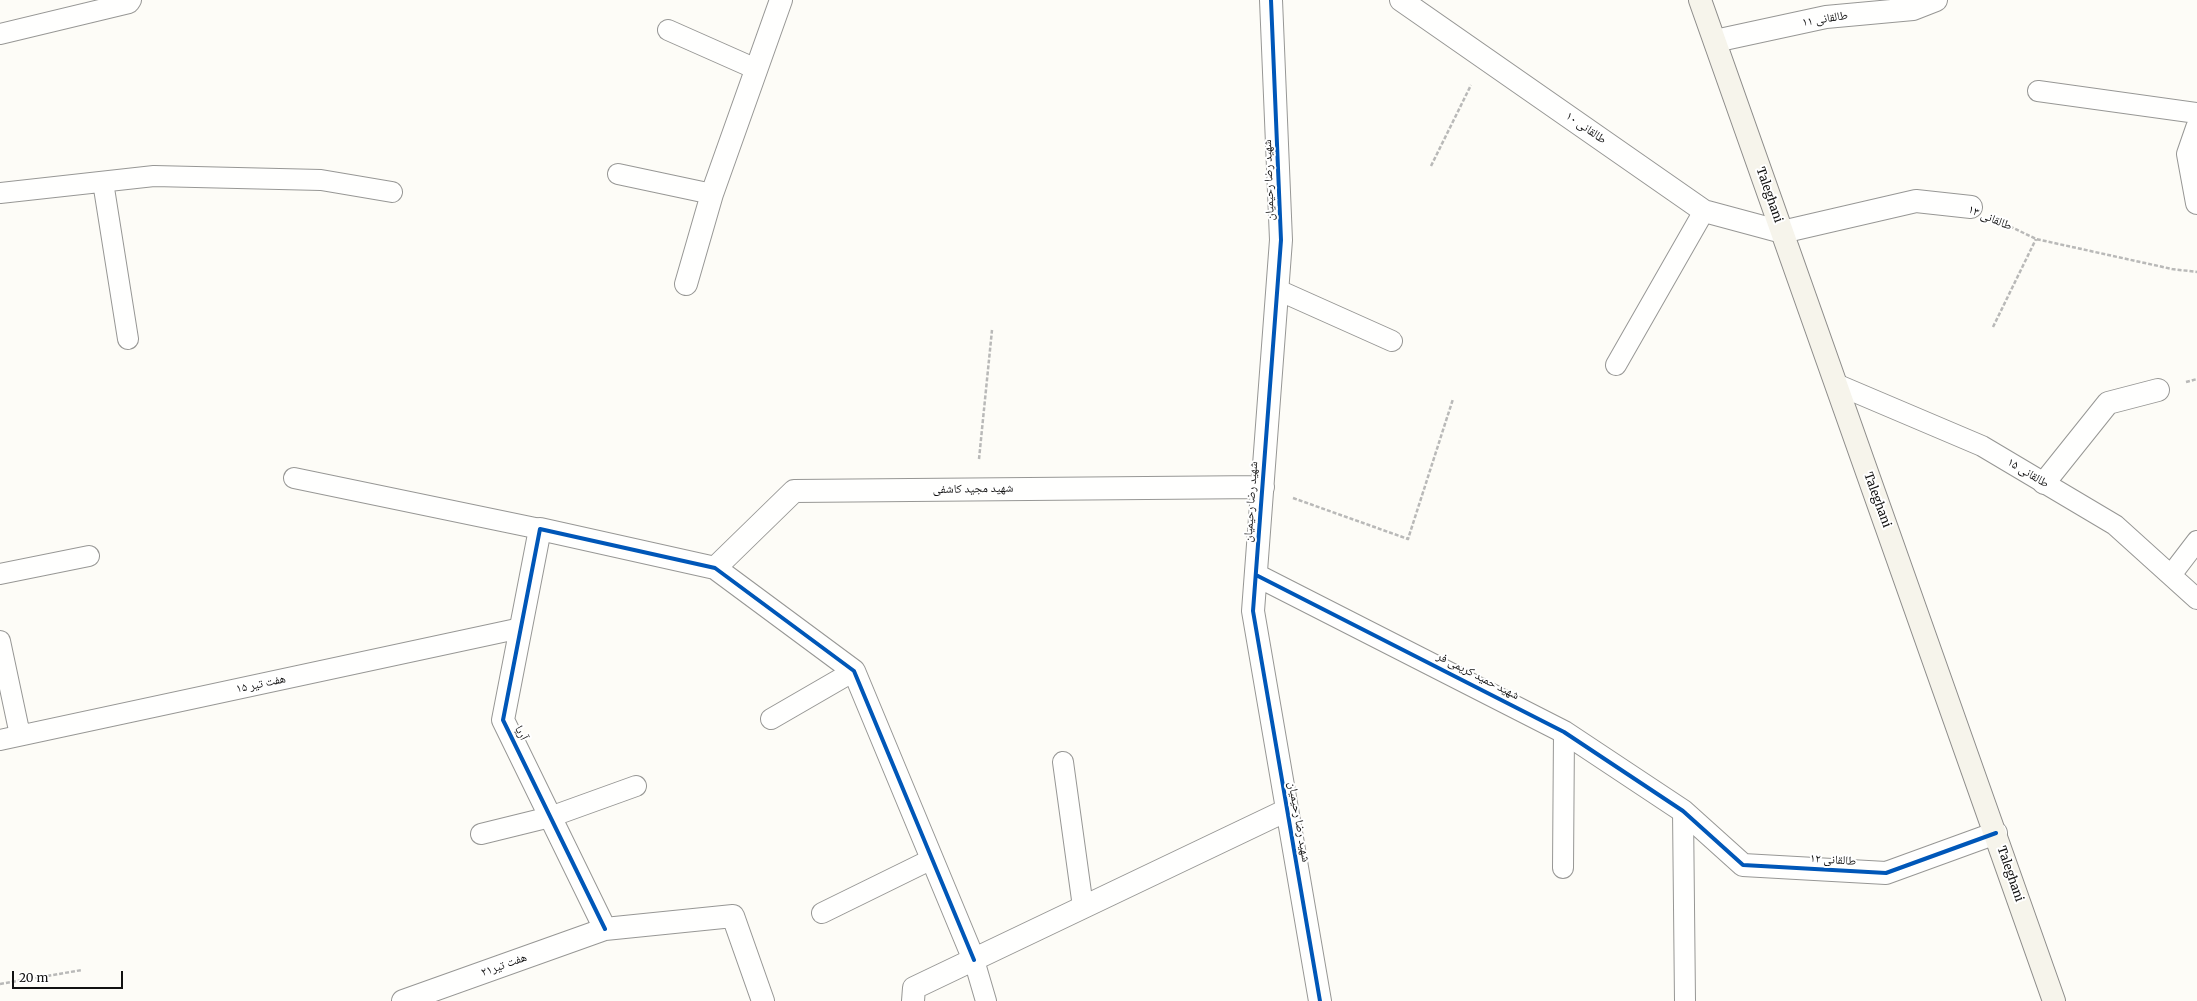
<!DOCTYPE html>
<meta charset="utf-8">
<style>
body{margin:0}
#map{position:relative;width:2197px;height:1001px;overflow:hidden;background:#fdfcf7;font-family:Merriweather,serif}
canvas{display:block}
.scale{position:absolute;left:12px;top:971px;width:111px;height:18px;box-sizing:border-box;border:2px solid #111;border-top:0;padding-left:5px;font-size:12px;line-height:14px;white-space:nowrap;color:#111;-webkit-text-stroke:3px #fff;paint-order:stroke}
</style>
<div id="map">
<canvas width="2197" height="1001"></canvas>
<div class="scale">20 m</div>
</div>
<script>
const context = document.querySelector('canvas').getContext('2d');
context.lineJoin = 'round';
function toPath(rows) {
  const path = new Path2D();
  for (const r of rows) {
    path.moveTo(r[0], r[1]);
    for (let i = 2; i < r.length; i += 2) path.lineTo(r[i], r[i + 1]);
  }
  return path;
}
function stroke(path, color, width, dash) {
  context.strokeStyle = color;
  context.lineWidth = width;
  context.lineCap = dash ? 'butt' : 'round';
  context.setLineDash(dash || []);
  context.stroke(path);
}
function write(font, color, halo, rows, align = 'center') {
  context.font = font + ' Merriweather,"Noto Naskh Arabic",serif';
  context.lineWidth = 4;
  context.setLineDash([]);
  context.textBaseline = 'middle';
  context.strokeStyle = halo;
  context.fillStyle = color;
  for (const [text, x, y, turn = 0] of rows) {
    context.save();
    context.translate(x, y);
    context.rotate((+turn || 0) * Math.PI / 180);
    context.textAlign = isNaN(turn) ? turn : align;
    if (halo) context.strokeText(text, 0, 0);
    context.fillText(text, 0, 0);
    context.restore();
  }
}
const service = toPath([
 [668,30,756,69],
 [0,34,129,3,131,0],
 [2038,91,2197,113],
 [618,174,712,194],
 [103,182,128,339],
 [0,193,154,176,321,180,392,192],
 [1278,290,1392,341],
 [1616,365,1704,211],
 [1836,384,1982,446,2115,525,2197,599],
 [294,478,540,529],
 [0,574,89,556],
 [2171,575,2197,541],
 [0,641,20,735],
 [771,719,854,671],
 [0,740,521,628],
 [1063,762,1083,907],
 [1683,811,1685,1001],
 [481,834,550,817,636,786],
 [1563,868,1564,732],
 [822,913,932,859],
 [974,960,986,1001]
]);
const minor = toPath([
 [1271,0,1281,240,1253,611,1320,1001],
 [1401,0,1704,211,1782,232,1916,201,1971,207],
 [1715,41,1826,17,1913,9,1936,0],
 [2197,128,2188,154,2197,203],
 [686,284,712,194,781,0],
 [2044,483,2108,403,2158,390],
 [715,568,794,491,1263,487],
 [1256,575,1564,732,1683,811,1743,865,1886,873,1996,833],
 [605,929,503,720,540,529,715,568,854,671,974,960],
 [403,1001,605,929,733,916,763,1001],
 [913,1001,914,988,1287,810]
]);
const secondary = toPath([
 [1700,0,2054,1001]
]);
stroke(service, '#979795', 22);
stroke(minor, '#979795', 24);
stroke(secondary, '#8e8d8b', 24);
stroke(toPath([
 [1431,166,1471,85],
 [1999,221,2036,239,2172,269,2197,272],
 [1993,327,2036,239],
 [2186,382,2197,379],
 [979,459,992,330],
 [1293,498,1408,539,1453,399],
 [0,984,82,970]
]), '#b9b9b8', 2.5, [4, 2]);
stroke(service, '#fffffe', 20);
stroke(minor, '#fffffe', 22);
stroke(secondary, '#f6f4eb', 22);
stroke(toPath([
 [1271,0,1281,240,1253,611,1320,1001],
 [1256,575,1564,732,1683,811,1743,865,1886,873,1996,833],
 [605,929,503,720,540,529,715,568,854,671,974,960]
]), '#0057b8', 4);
write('12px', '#111', '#fff', [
 ["طالقانی ۱۱",1825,19,-9],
 ["طالقانی ۱۰",1586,128,35],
 ["شهید رضا رحیمیان",1269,180,-92],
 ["Taleghani",1769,195,71],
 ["طالقانی ۱۳",1990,218,23],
 ["طالقانی ۱۵",2028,473,31],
 ["شهید مجید کاشفی",973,489,-1],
 ["Taleghani",1877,500,70],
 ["شهید رضا رحیمیان",1251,502,-86],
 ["شهید حمید کریمی فر",1478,676,27],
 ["هفت تیر ۱۵",261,684,-12],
 ["آریا",521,733,64],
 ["شهید رضا رحیمیان",1299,822,80],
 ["طالقانی ۱۲",1833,860,4],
 ["Taleghani",2010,874,71],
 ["هفت تیر۲۱",504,965,-20]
]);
</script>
